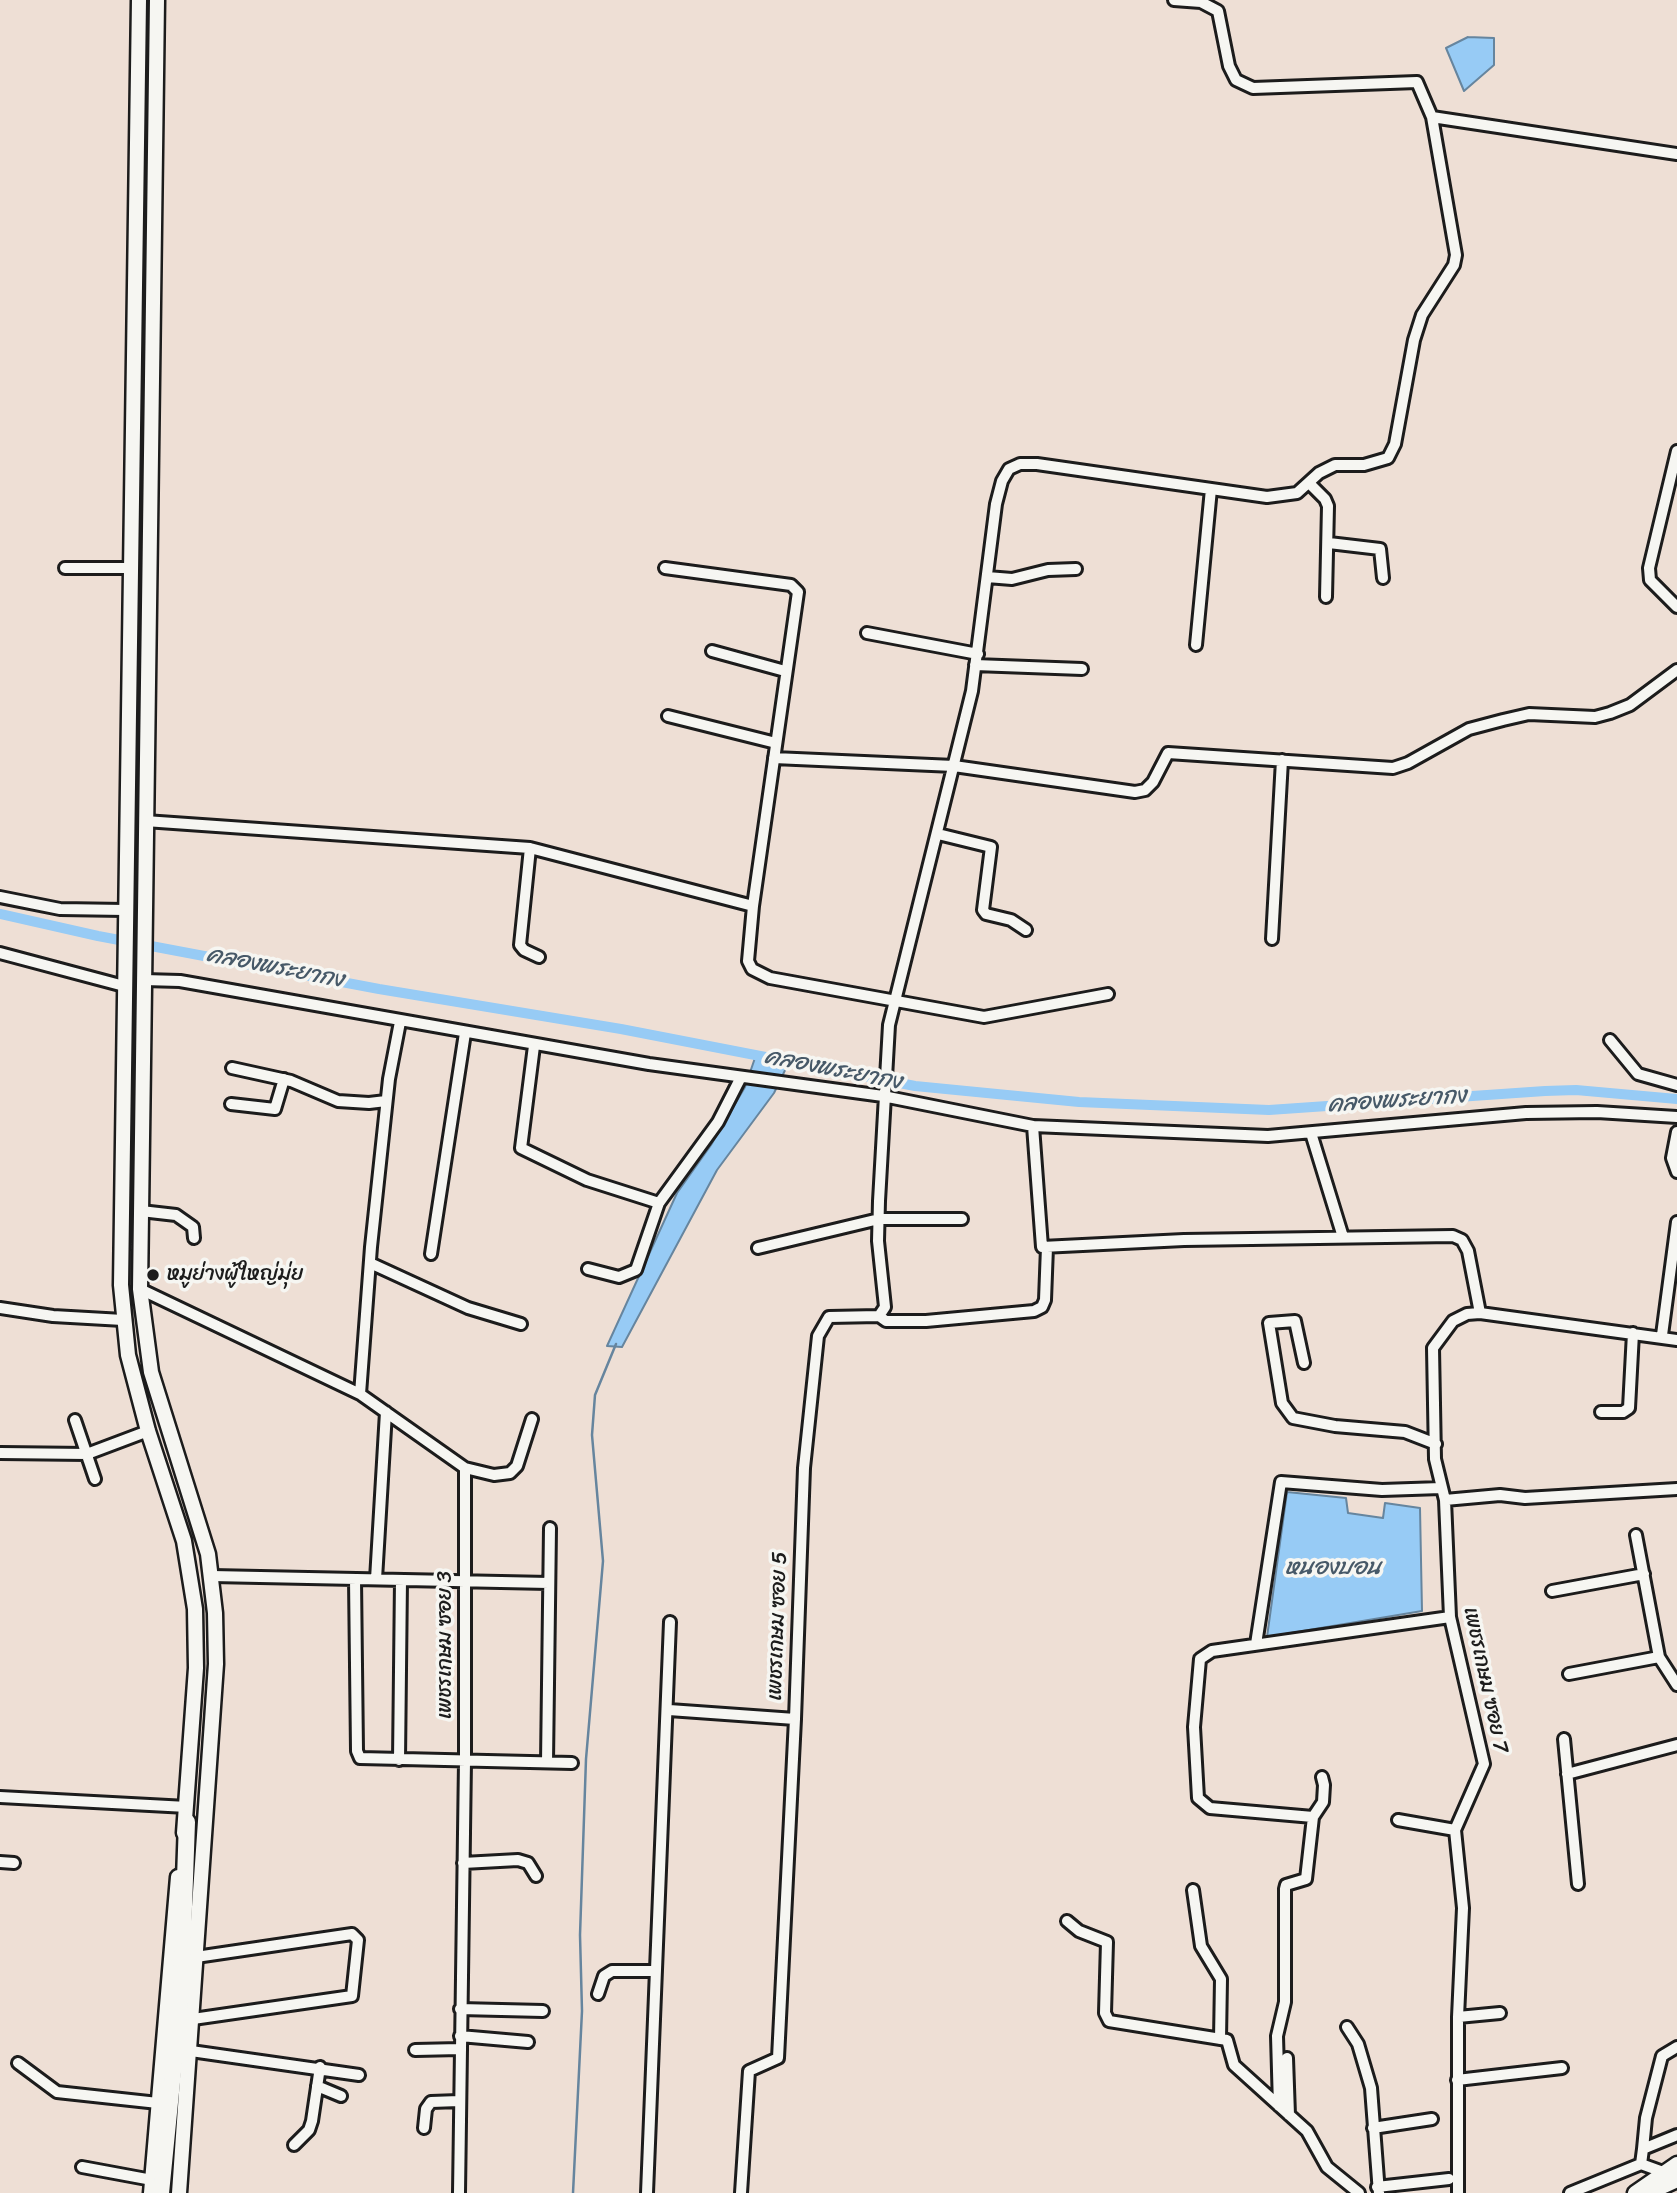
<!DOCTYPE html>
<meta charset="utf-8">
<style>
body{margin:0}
canvas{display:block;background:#eedfd5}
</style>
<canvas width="1677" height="2193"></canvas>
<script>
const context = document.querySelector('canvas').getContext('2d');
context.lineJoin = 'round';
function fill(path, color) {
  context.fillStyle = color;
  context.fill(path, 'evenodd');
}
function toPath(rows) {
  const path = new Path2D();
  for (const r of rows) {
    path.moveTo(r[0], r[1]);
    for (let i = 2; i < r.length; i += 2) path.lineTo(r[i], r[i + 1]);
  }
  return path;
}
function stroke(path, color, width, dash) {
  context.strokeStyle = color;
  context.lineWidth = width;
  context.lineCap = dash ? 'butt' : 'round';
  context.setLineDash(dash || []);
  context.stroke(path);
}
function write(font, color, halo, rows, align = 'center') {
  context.font = font + ' Sriracha,"Playpen Sans Thai",sans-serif';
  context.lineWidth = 7;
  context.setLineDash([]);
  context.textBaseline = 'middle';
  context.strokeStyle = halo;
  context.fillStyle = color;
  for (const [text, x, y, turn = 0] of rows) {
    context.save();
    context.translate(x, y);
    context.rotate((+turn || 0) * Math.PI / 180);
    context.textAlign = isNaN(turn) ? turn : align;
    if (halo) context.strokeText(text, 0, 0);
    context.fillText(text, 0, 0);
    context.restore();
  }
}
const water = toPath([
 [1468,37,1494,38,1494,65,1464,91,1446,48,1468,37],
 [756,1055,789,1062,774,1093,717,1170,622,1347,607,1346,677,1193,711,1145,745,1087,756,1055],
 [1287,1492,1346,1498,1348,1513,1383,1518,1385,1503,1420,1508,1422,1611,1267,1637,1287,1492]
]);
fill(water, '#97cbf5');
stroke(water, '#66859e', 2);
stroke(toPath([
 [573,2193,582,2011,580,1935,586,1759,603,1561,592,1435,595,1395,616,1344]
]), '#66859e', 2.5);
stroke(toPath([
 [0,914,98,936,379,989,621,1029,915,1086,1079,1102,1269,1110,1545,1091,1576,1090,1677,1099]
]), '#97cbf5', 10);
const minor = toPath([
 [1432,117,1677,154],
 [1677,451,1649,568,1650,580,1677,607],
 [1309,483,1325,499,1328,506,1326,597],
 [1329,543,1380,549,1383,578],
 [65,568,130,568],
 [665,568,791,585,798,592,753,906,748,961,752,969,770,978,984,1017,1108,994],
 [987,577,1012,579,1048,570,1076,569],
 [867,633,978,654],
 [1196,645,1211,489],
 [712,651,785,671],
 [975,665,1082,669],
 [668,716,776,743],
 [774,758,954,766,1135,792,1145,790,1153,782,1168,753,1393,768,1408,763,1469,729,1503,720,1529,714,1595,717,1610,713,1630,705,1677,670],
 [145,821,530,848,753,906],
 [938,834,991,847,983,910,986,914,1011,920,1026,930],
 [530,848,520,945,524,950,539,957],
 [0,897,60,909,125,910],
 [1272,939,1282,760],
 [0,953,124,986],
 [144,980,180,981,649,1064,883,1096,1033,1126,1042,1247,1184,1240,1453,1236,1462,1240,1468,1251,1480,1313],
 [1610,1040,1638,1074,1677,1085],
 [534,1046,521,1148,587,1180,659,1203,636,1270,619,1277,588,1269],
 [232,1068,291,1081,338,1101,369,1103,386,1101],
 [231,1104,275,1109,284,1079],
 [1033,1126,1268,1136,1526,1113,1597,1112,1677,1117],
 [1677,1132,1672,1158,1677,1172],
 [1311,1133,1343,1237],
 [659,1203,718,1122,741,1077],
 [141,1211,176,1215,193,1227,194,1238],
 [758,1248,879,1219,962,1219],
 [431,1254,465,1033],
 [370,1263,468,1308,521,1324],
 [140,1289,360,1394,465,1468,465,1761,459,2193],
 [0,1308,53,1316,123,1320],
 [879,1316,886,1321,926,1321,1034,1311,1042,1307,1045,1300,1047,1247],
 [1662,1335,1677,1222],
 [1304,1363,1295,1321,1269,1323,1282,1403,1293,1418,1335,1426,1405,1432,1436,1444],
 [360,1394,371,1247,389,1079,400,1022],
 [1601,1412,1623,1412,1629,1408,1633,1333],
 [75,1420,95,1479],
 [0,1453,87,1454,148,1431],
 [465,1468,494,1475,510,1473,517,1466,532,1419],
 [1445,1500,1500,1495,1525,1498,1677,1489],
 [1636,1535,1659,1657,1677,1685],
 [212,1576,549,1583],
 [355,1579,357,1751,360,1758,572,1763],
 [376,1579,386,1412],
 [1552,1591,1644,1574],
 [1256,1644,1281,1482,1382,1490,1441,1488],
 [1569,1674,1659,1657],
 [669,1710,795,1719],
 [1564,1739,1578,1884],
 [399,1760,401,1580],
 [547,1762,550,1528],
 [1567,1774,1677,1745],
 [0,1797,187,1807],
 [1313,1817,1210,1808,1198,1798,1194,1727,1200,1659,1212,1651,1450,1617],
 [1398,1820,1455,1830],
 [0,1862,14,1863],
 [463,1863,518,1860,528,1863,536,1876],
 [1193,1890,1201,1946,1221,1979,1220,2039],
 [1067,1921,1079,1931,1107,1942,1105,2013,1109,2021,1227,2040,1234,2065,1307,2131,1327,2167,1359,2193],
 [598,1994,604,1976,612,1971,655,1971],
 [460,2009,543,2011],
 [1458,2017,1500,2013],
 [193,2019,352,1996,358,1940,352,1934,196,1957],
 [1347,2027,1358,2044,1371,2088,1379,2193],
 [460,2036,528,2042],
 [415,2050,460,2049],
 [191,2051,359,2075],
 [1287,2058,1289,2115],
 [18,2063,57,2092,158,2103],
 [1457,2080,1562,2068],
 [317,2086,341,2096],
 [1279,2106,1277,2036,1285,2002,1285,1889,1286,1885,1306,1879,1313,1817,1323,1802,1324,1785,1322,1777],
 [424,2128,426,2109,431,2102,459,2101],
 [1373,2128,1432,2119],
 [294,2145,309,2130,312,2121,320,2067],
 [1643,2149,1646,2118,1662,2056,1677,2047],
 [1641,2164,1663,2172],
 [82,2167,152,2180],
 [1377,2187,1449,2179],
 [647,2193,670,1622],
 [741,2193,749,2071,778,2058,795,1719,804,1468,818,1336,829,1317,879,1316,885,1307,878,1241,879,1201,889,1025,972,691,996,504,1002,481,1009,469,1020,464,1037,464,1267,497,1297,493,1319,473,1335,465,1364,465,1388,458,1395,444,1414,340,1422,315,1454,265,1456,255,1432,117,1417,82,1253,88,1236,80,1229,66,1218,11,1201,2,1174,0],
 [1458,2193,1458,2017,1463,1908,1455,1830,1484,1764,1450,1617,1445,1500,1435,1459,1433,1348,1453,1321,1467,1314,1480,1313,1677,1340],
 [1570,2193,1641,2164,1643,2149,1677,2135]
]);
const major = toPath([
 [139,0,121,1285,128,1355,148,1431,184,1541,195,1609,196,1668,184,1833],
 [157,0,140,1289,151,1372,208,1554,215,1613,216,1664,179,2193],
 [151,2193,178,1877],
 [1635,2193,1677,2164]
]);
const highway = toPath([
 [161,2193,181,1991,187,1822],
 [1646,2193,1677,2179]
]);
stroke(minor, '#1c1c1c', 16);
stroke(major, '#1c1c1c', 19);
stroke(highway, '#1c1c1c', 21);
stroke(minor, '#f6f6f2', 10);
stroke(major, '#f6f6f2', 14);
stroke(highway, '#f6f6f2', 16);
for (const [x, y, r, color] of [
 [153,1275,7,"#1c1c1c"]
]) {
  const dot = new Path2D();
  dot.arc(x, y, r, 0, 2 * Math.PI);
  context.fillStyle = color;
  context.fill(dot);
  stroke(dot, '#f6f6f2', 2.5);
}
write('21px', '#1c1c1c', '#f6f6f2', [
 ["หมูย่างผู้ใหญ่มุ่ย",167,1275]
], 'left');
write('21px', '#1c1c1c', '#f6f6f2', [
 ["เพชรเกษม ซอย 5",778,1626,-88],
 ["เพชรเกษม ซอย 3",446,1645,-90],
 ["เพชรเกษม ซอย 7",1485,1680,78]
]);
write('italic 23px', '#475968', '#f6f6f2', [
 ["คลองพระยากง",275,968,11],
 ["คลองพระยากง",833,1070,11],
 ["คลองพระยากง",1397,1101,-4],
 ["หนองบอน",1333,1568]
]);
</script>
